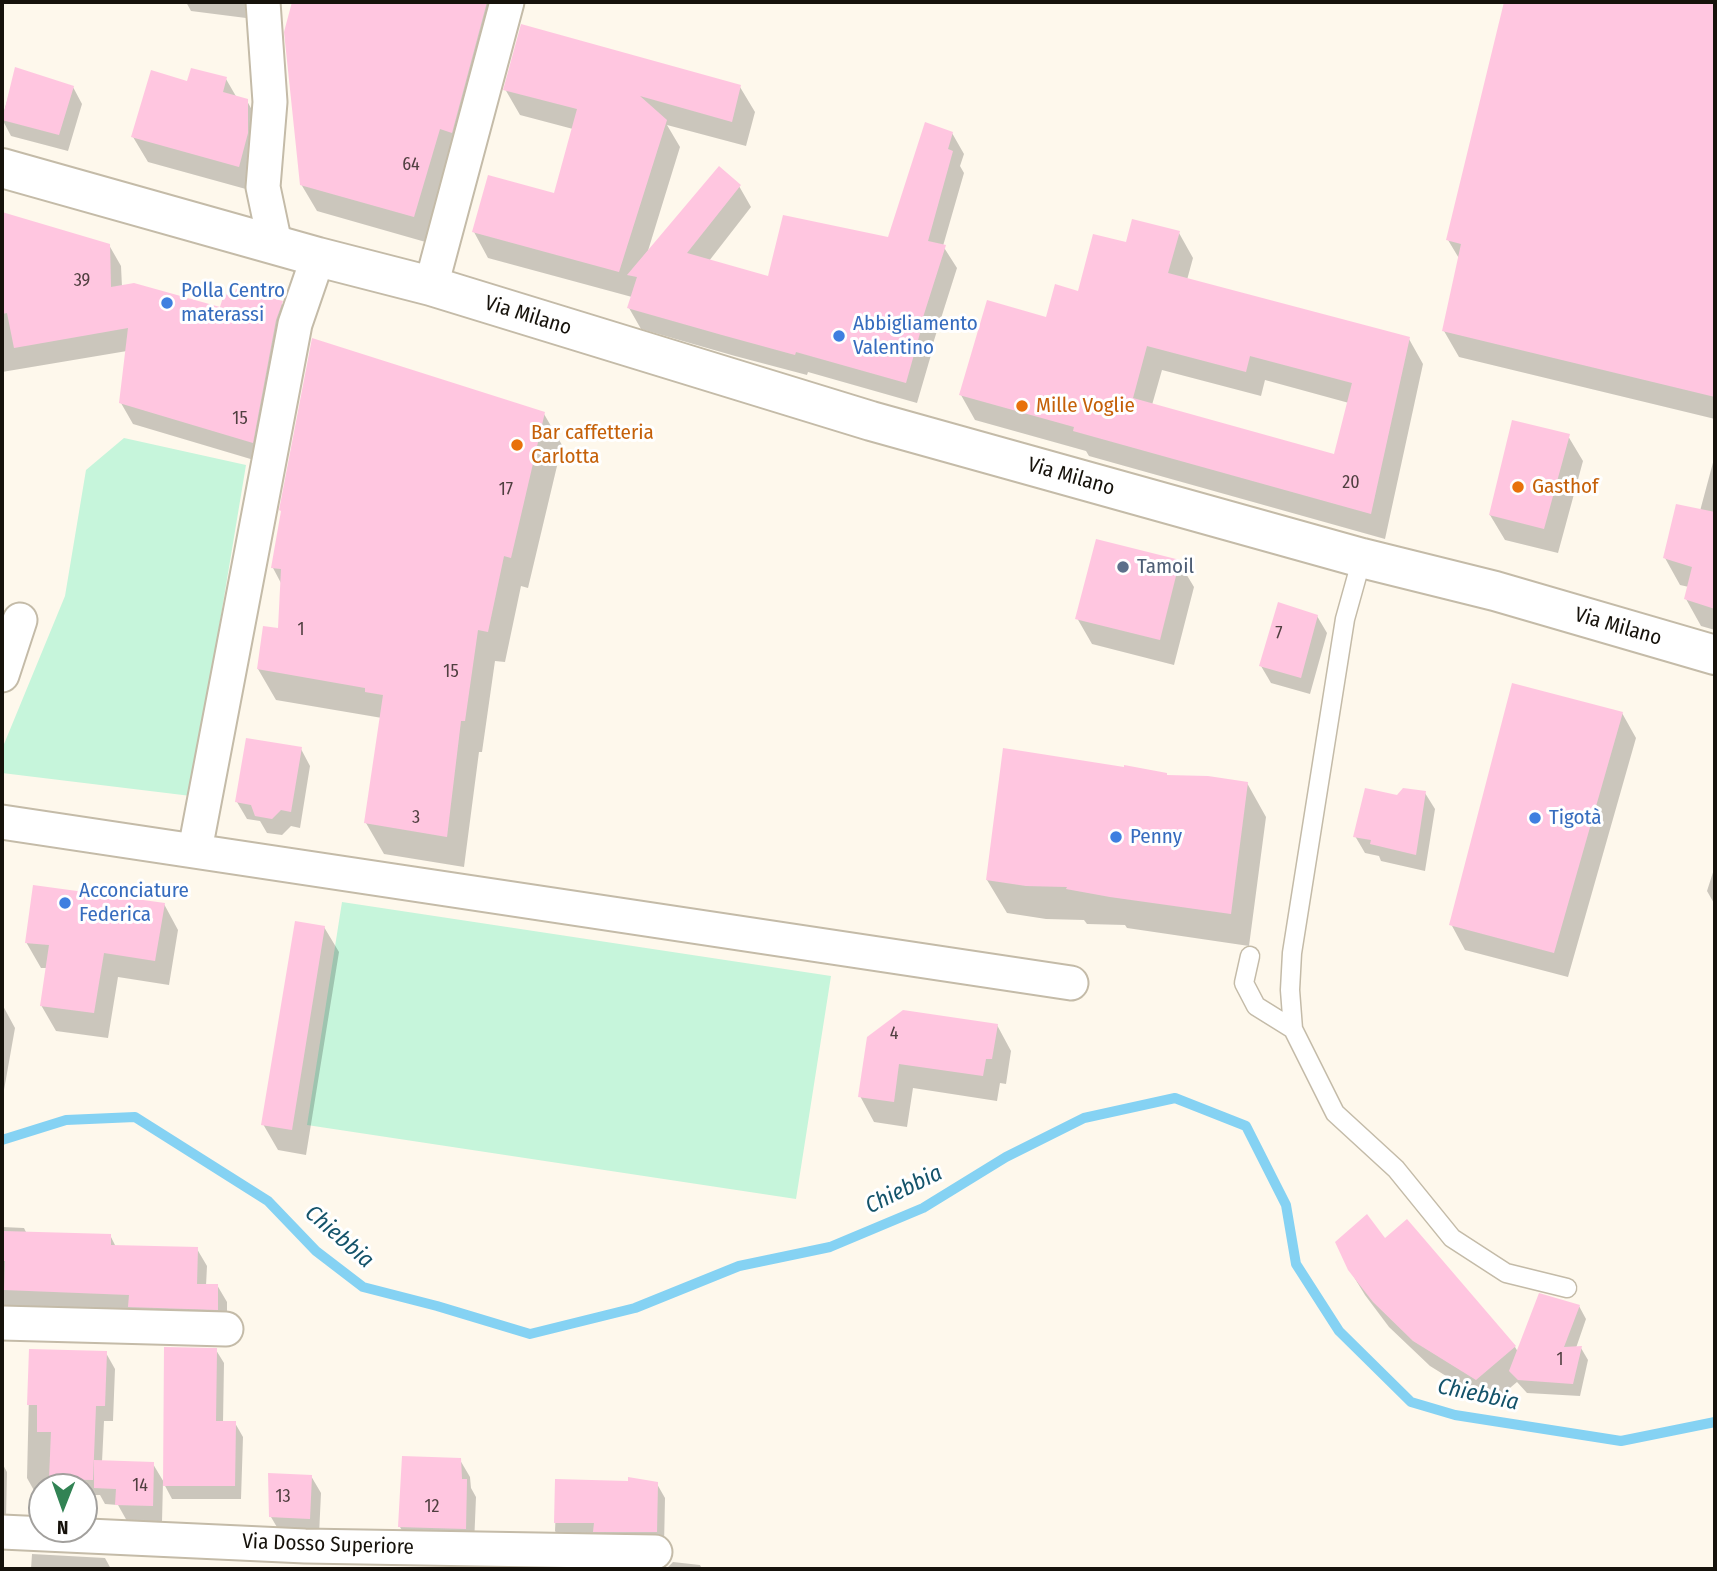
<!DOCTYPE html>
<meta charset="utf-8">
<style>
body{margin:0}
#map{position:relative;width:1717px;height:1571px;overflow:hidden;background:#fef8ec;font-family:"Fira Sans Condensed",sans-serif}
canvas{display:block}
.frame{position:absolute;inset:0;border:4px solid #16120b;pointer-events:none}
.north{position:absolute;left:28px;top:1473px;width:70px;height:70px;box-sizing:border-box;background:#fff;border:2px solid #a2a09d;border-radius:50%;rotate:181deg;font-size:19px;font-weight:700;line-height:28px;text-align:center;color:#16120b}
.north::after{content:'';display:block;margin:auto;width:24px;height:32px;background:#328354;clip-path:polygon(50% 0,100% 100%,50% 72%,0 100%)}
</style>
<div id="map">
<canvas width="1717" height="1571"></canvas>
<div class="frame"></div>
<div class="north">N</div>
</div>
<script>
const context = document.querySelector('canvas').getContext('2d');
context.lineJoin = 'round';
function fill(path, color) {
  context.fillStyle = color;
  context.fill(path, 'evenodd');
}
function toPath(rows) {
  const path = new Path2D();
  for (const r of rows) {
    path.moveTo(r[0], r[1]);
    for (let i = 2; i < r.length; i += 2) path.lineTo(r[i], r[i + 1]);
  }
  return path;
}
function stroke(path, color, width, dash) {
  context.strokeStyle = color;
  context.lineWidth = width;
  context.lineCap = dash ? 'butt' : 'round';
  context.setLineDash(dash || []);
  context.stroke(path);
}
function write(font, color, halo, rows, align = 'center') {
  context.font = font + ' "Fira Sans Condensed",sans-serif';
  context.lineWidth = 6;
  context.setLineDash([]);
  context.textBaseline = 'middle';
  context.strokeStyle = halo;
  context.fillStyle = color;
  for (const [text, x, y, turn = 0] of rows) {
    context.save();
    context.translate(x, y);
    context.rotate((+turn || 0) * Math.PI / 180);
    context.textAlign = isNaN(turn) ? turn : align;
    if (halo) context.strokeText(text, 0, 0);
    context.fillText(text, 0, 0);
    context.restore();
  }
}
fill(toPath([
 [124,438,246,465,191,796,2,773,2,749,65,596,86,470],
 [342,902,831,976,796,1199,307,1125]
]), '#c6f5db');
fill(toPath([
 [186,2,245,2,246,18,191,11],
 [294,2,509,2,429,243,317,211,301,184,286,32],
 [1506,2,1715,2,1715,419,1459,357,1444,331,1460,260,1448,240],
 [16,69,73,87,82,104,68,151,11,136,2,119],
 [226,79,237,98,247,101,261,126,253,191,148,162,133,137,188,83],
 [740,87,755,112,746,146,667,125,680,147,647,254,739,186,751,207,709,261,769,278,889,239,952,133,964,154,960,166,964,173,943,246,957,268,930,353,931,355,917,403,808,372,807,375,735,356,641,329,629,308,632,297,488,258,474,232,555,195,573,129,520,115,505,89],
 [6,215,109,245,121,266,122,287,222,309,236,298,281,302,293,323,264,463,133,424,121,403,127,351,2,372,2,228],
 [1179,233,1193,258,1187,280,1409,339,1423,364,1385,539,1089,456,1086,451,975,420,961,395,1079,293,1127,244],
 [1162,370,1261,396,1265,380,1349,403,1335,456,1152,405],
 [544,414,562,445,528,588,521,586,505,662,495,661,482,752,479,752,464,867,384,854,366,823,382,718,276,700,258,669,280,630,282,585,273,568],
 [1568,436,1583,461,1558,553,1505,540,1490,515],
 [1715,455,1715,630,1701,626,1686,599,1689,587,1680,585,1665,558,1700,511],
 [1179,562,1194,587,1174,665,1092,644,1077,618],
 [1317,616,1327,633,1310,694,1271,683,1261,666],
 [1622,713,1636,738,1568,977,1465,950,1451,924],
 [301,749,310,766,300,828,291,826,282,835,267,833,260,821,247,819,237,802],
 [1125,769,1168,777,1247,783,1266,817,1249,946,1127,928,1125,925,1087,924,1084,920,1046,919,1007,913,987,880],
 [1425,793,1435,809,1425,871,1381,861,1379,856,1365,853,1355,836,1398,796],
 [1715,866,1715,905,1707,891],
 [164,904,178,930,169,985,118,977,108,1038,56,1031,41,1005,47,968,41,968,26,942],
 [324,927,339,952,306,1155,278,1150,263,1124],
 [2,1004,15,1028,4,1090,2,1090],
 [997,1025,1011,1051,1006,1084,1000,1083,997,1101,913,1088,907,1127,874,1122,860,1096,868,1038],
 [2,1227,24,1228,27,1234,110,1235,116,1247,197,1249,207,1266,206,1286,217,1285,227,1302,227,1326,133,1311,2,1306],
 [1384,1241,1515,1347,1518,1352,1579,1306,1586,1319,1576,1348,1581,1348,1588,1360,1580,1396,1527,1393,1517,1382,1491,1404,1430,1366,1389,1327,1365,1295,1349,1269],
 [216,1350,224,1363,223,1423,235,1423,243,1437,241,1499,172,1499,163,1482,162,1522,127,1521,118,1505,105,1504,100,1495,84,1495,84,1487,42,1487,42,1494,36,1494,27,1478,30,1351,106,1353,115,1369,113,1421,104,1421,102,1462,153,1464,165,1484],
 [460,1460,470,1477,471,1488,476,1497,474,1545,410,1544,400,1527],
 [2,1463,7,1472,6,1518,2,1518],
 [311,1476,321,1493,319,1535,281,1534,271,1517],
 [557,1481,657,1484,665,1498,664,1546,564,1545,555,1531],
 [32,1554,105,1558,111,1569,31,1569],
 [673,1562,700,1565,702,1569,666,1569],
 [328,1567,391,1568,391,1569,327,1569]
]), '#0003');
stroke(toPath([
 [2,1140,66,1120,135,1117,268,1201,316,1251,363,1287,437,1306,530,1334,635,1308,739,1266,830,1247,923,1208,1006,1157,1084,1118,1175,1098,1246,1126,1286,1205,1296,1264,1339,1331,1411,1402,1455,1415,1621,1441,1715,1422]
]), '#85d2f3', 10);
fill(toPath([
 [292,2,487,2,452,133,440,129,414,217,300,185,284,32],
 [1504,2,1715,2,1715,397,1442,331,1461,244,1446,240],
 [521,24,741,85,732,122,640,96,667,120,619,272,472,232,488,175,554,193,577,109,503,90],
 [15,67,74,86,59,135,2,120],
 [191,68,227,77,223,92,248,99,248,133,239,167,131,137,151,70,187,81],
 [925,122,953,132,948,149,953,151,928,241,946,245,918,333,920,333,906,383,796,352,795,355,722,335,627,308,637,277,627,275,719,166,741,185,687,253,768,276,783,215,888,237],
 [2,212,110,244,111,287,134,283,220,307,224,294,234,296,236,289,283,301,276,320,253,443,119,403,128,328,14,348,7,313,2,314],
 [1132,219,1180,231,1168,273,1410,337,1371,514,1073,431,1074,427,959,395,987,300,1046,317,1055,284,1078,291,1093,234,1126,242],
 [1147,346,1246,372,1250,356,1352,383,1334,454,1133,398],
 [312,338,545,412,511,558,504,556,488,632,478,630,465,721,461,721,447,837,364,823,383,695,365,692,365,688,257,669,263,626,278,628,281,569,271,568,281,511,279,510],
 [1512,420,1570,434,1544,529,1489,515],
 [1676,504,1715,512,1715,609,1684,599,1692,567,1663,558],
 [1096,539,1180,560,1160,640,1075,619],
 [1278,602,1318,615,1301,678,1259,666],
 [1512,683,1623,712,1554,953,1449,925],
 [246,738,302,747,291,812,281,810,272,819,255,816,251,805,235,802],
 [1003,748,1124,767,1124,765,1167,773,1167,775,1208,776,1248,782,1231,914,1110,897,1066,889,1067,887,1026,886,986,880],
 [1365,788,1397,795,1403,788,1426,791,1416,855,1370,844,1371,840,1353,837],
 [33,885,165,903,155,961,104,953,94,1013,40,1006,49,945,25,943],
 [295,921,325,926,292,1130,261,1125],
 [903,1010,998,1024,992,1059,986,1059,983,1076,899,1064,894,1102,858,1097,867,1037],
 [1367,1214,1385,1238,1407,1219,1516,1346,1476,1380,1413,1341,1373,1302,1348,1270,1335,1242],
 [2,1231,111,1234,111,1245,198,1247,197,1284,218,1284,218,1310,128,1307,129,1295,4,1290,5,1261,2,1261],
 [1539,1293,1580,1305,1564,1347,1582,1346,1573,1384,1518,1380,1509,1371],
 [164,1347,217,1348,216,1421,236,1421,235,1486,163,1486],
 [29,1349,107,1351,105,1406,96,1406,93,1480,49,1479,51,1432,37,1432,37,1405,27,1405],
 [402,1456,461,1458,462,1479,467,1479,466,1529,398,1527],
 [94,1460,154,1462,153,1506,115,1505,116,1489,94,1488],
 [268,1473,312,1475,310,1519,269,1517],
 [628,1477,658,1482,657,1532,593,1532,594,1523,554,1523,555,1479,628,1481]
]), '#ffc6e0');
const lane = toPath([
 [1362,558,1345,619,1292,953,1290,990,1293,1029,1335,1113,1396,1169,1452,1238,1506,1273,1567,1288],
 [1250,956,1244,983,1256,1006,1293,1029]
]);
const street = toPath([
 [263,2,270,102,263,187,275,244],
 [431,286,507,2],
 [2,675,20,620],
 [2,822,1071,983],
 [195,850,295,324,318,257],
 [2,1323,226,1329],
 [2,1532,305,1546,655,1552]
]);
const secondary = toPath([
 [2,168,318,257,431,286,871,421,1362,558,1495,591,1715,655]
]);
stroke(lane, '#c4bba8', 21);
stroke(street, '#c4bba8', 37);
stroke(secondary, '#c4bba8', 42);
stroke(lane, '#fff', 18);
stroke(street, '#fff', 33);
stroke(secondary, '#fff', 38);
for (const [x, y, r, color] of [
 [167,303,7,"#3f7fe0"],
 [839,336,7,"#3f7fe0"],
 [1022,406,7,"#e8710a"],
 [517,445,7,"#e8710a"],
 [1518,487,7,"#e8710a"],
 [1123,567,7,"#5c6f8a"],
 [1535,818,7,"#3f7fe0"],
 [1116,837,7,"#3f7fe0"],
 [65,903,7,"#3f7fe0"]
]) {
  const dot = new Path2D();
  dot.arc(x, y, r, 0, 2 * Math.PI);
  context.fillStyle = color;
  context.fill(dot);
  stroke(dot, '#fff', 2.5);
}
write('18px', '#503f40', null, [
 ["64",411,165],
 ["39",82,281],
 ["15",240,419],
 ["20",1351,483],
 ["17",506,490],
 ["1",301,630],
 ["7",1279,634],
 ["15",451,672],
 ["3",416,818],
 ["4",894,1034],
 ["1",1560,1360],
 ["14",140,1486],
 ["13",283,1497],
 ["12",432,1507]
]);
write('21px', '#366cbe', '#fff', [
 ["Polla Centro",181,291],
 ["materassi",181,315],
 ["Abbigliamento",853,324],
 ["Valentino",853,348],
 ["Tigotà",1549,818],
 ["Penny",1130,837],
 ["Acconciature",79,891],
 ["Federica",79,915]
], 'left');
write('21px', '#16120b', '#fff', [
 ["Via Milano",528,316,17],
 ["Via Milano",1071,477,16],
 ["Via Milano",1618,627,16],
 ["Via Dosso Superiore",328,1545,2]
]);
write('21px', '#c56008', '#fff', [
 ["Mille Voglie",1036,406],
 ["Bar caffetteria",531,433],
 ["Carlotta",531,457],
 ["Gasthof",1532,487]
], 'left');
write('21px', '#4e5e75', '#fff', [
 ["Tamoil",1137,567]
], 'left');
write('italic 23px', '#14536a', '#fff', [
 ["Chiebbia",904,1190,-26],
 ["Chiebbia",339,1237,41],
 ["Chiebbia",1478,1395,12]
]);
</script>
